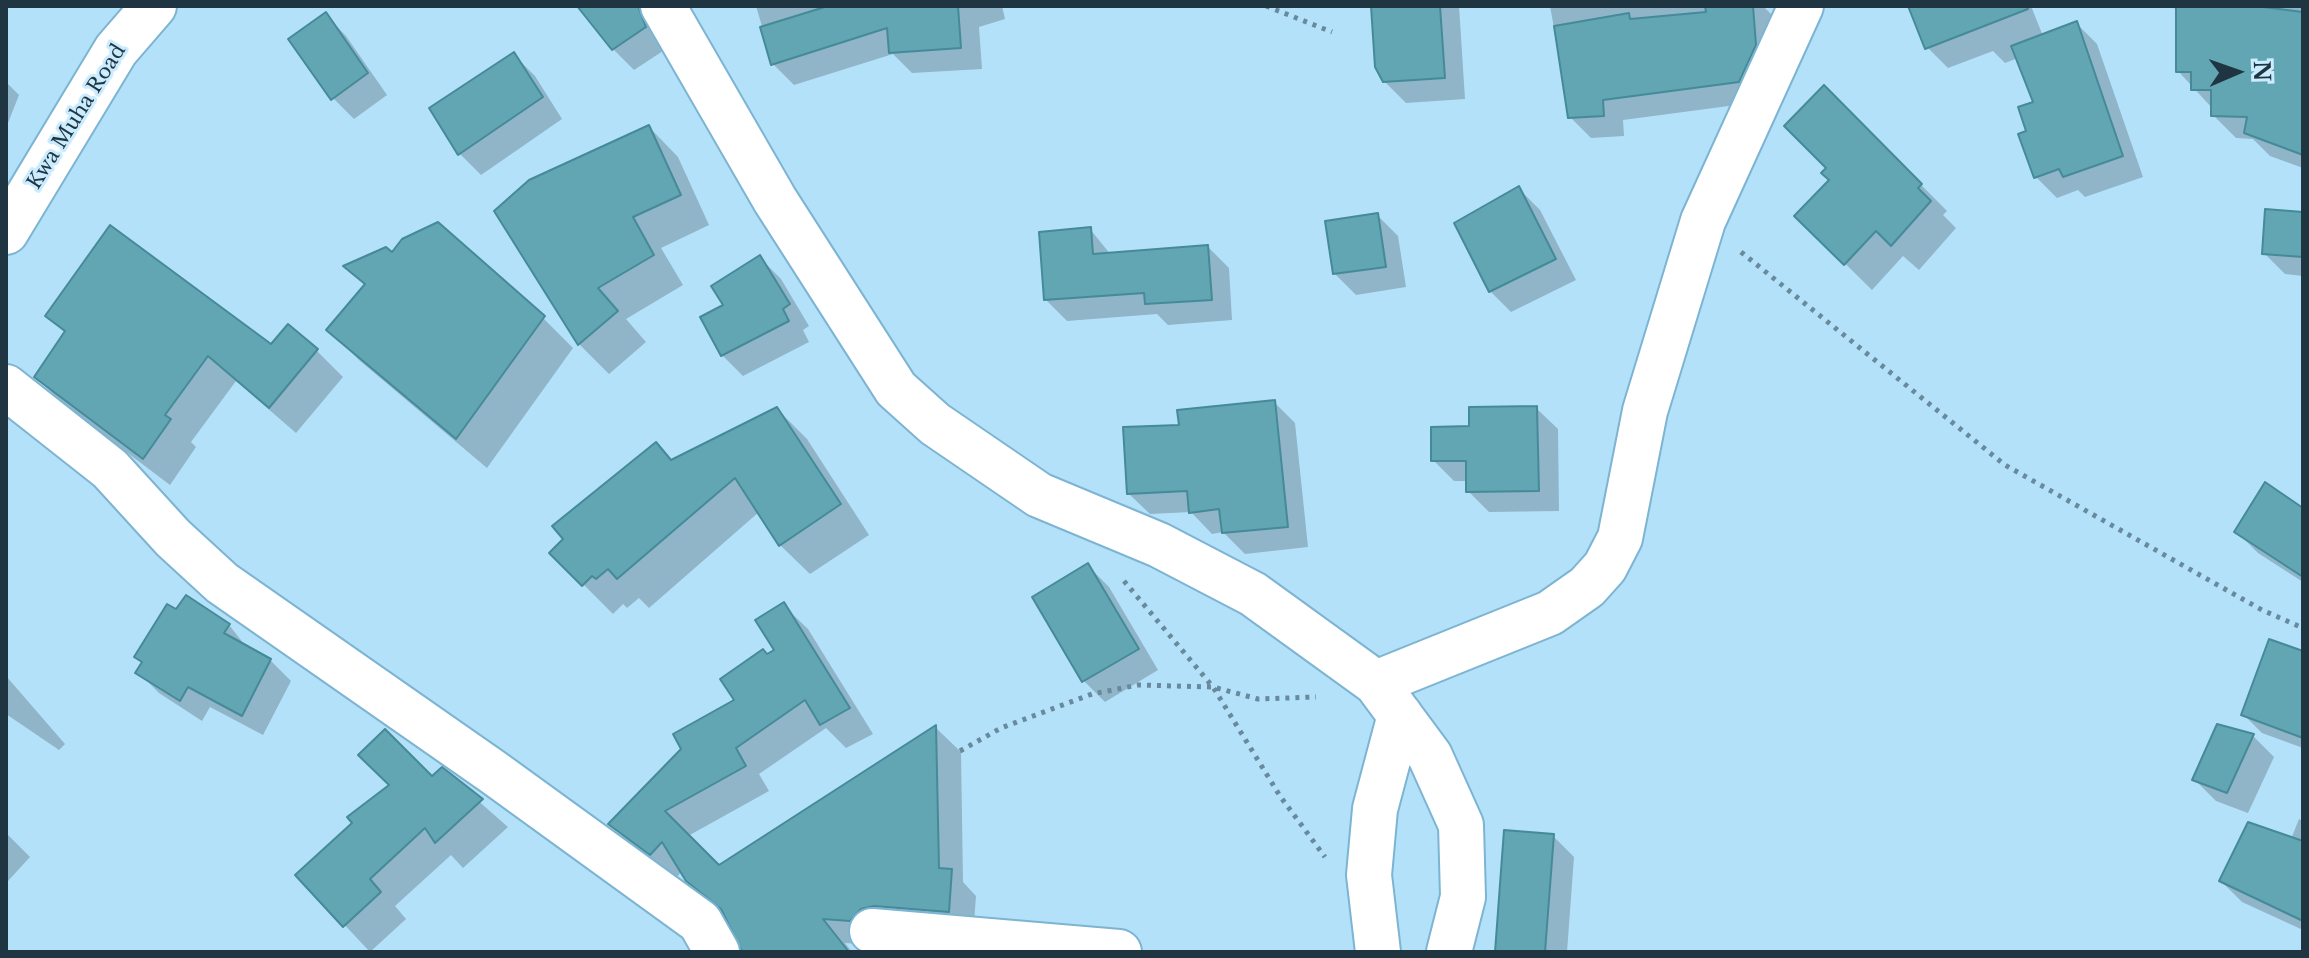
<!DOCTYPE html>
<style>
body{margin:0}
#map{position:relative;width:2309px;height:958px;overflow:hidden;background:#b4e1fa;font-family:"Libre Baskerville",serif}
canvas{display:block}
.frame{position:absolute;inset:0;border:8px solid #1f3642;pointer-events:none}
.north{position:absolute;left:2197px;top:32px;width:80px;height:80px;-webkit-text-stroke:6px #cbecff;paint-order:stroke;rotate:88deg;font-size:22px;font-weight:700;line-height:32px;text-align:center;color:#1f3642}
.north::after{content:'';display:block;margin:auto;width:28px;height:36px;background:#1f3642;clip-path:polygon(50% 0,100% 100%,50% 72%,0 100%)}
</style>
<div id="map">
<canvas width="2309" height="958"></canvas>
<div class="frame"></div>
<div class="north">N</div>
</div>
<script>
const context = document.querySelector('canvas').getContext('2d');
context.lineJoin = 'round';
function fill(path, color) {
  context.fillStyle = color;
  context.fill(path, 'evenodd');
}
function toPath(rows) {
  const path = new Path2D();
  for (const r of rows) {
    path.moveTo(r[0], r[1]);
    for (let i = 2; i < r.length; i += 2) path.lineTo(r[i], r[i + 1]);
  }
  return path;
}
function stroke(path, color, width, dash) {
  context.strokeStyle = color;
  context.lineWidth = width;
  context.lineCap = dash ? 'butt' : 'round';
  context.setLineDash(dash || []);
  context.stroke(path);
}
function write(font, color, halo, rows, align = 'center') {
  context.font = font + ' "Libre Baskerville",serif';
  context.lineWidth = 6;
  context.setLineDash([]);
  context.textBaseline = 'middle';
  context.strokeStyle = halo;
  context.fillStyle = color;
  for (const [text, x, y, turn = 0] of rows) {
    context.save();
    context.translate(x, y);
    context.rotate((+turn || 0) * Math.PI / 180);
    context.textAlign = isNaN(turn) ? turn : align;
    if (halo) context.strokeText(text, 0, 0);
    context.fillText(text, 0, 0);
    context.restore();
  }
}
fill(toPath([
 [592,6,632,6,666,49,634,70,613,49],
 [756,6,821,6,822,10,835,6,1002,6,1005,19,979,27,982,69,912,73,893,54,794,85,773,64],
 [1373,6,1459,6,1465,99,1406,103,1384,81],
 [1550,6,1763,6,1772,15,1775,67,1759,102,1623,120,1624,136,1591,138,1570,117],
 [1910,6,2031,6,2043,36,2076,23,2097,44,2143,177,2085,197,2078,190,2057,198,2036,177,2029,132,2035,103,2018,58,2005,63,1993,51,1948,68,1927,47],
 [2303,6,2303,168,2270,156,2253,139,2236,138,2213,115,2213,109,2178,71,2178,12,2173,7],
 [326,15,346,36,387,95,354,119,333,98],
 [514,55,535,76,562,119,481,175,460,154],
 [6,82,19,95,6,128],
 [1824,87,1947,211,1943,215,1956,228,1919,270,1903,256,1872,290,1797,216,1832,180],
 [649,127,678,157,709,225,661,248,683,285,626,319,646,342,609,374,579,344],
 [1519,189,1540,210,1576,280,1511,312,1490,291],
 [2303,214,2303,276,2285,274,2264,253],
 [1377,215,1398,236,1406,287,1356,295,1335,274],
 [1090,229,1111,255,1208,247,1229,268,1232,320,1168,325,1157,314,1067,321,1046,300],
 [392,254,543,318,573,348,487,468,359,360,329,330,366,286,347,267],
 [760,258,781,279,809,326,803,330,809,342,743,376,722,355,725,306],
 [48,316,317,351,343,377,296,433,236,381,191,442,196,447,170,485,63,404,36,377,66,334],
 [1274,402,1295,423,1308,547,1245,554,1223,532,1212,534,1191,512,1150,514,1128,493,1182,427],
 [1536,408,1558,429,1559,511,1489,512,1468,491,1468,481,1454,481,1433,460,1471,428],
 [777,409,807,439,869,535,810,574,780,545,759,512,649,608,639,598,627,608,623,604,613,614,552,553,656,444,673,461],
 [2303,511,2303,582,2258,553,2237,532],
 [1088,566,1109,587,1158,670,1105,702,1084,681,1035,598],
 [783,605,808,629,873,734,846,748,826,728,759,774,769,791,688,836,719,868,936,728,961,752,963,882,976,896,973,936,875,945,845,943,852,952,742,952,741,940,729,918,682,871,676,878,635,849,611,824,737,700,768,656,777,651],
 [229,625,248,649,270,660,291,681,263,735,210,707,202,721,159,693,138,672,143,664,136,656],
 [2303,653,2303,748,2262,733,2244,715],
 [6,676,65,744,59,750,6,714],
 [2218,726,2253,736,2274,757,2248,813,2216,801,2195,780],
 [442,769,508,827,463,868,451,855,395,906,406,919,370,952,298,875],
 [2299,819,2303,821,2303,930,2242,902,2221,881,2291,839],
 [6,833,30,857,8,881,6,878],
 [1553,836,1574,857,1567,952,1497,952]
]), '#0003');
const building = toPath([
 [577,6,638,6,646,27,612,50,577,6],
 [828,6,958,6,961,48,889,53,887,28,771,65,760,27,828,6],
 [1371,6,1440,6,1445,78,1383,82,1375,67,1371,6],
 [1705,6,1753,6,1756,45,1739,82,1603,100,1604,116,1568,118,1554,26,1629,13,1630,19,1706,12,1705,6],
 [1908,6,2027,6,2028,9,1925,49,1908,6],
 [2176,6,2255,6,2303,12,2303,155,2244,133,2247,117,2211,116,2211,90,2191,90,2191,72,2176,72,2176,6],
 [326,12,368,73,331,100,288,39,326,12],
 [2077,21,2123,156,2063,177,2059,169,2034,178,2018,134,2026,131,2018,107,2033,102,2011,46,2077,21],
 [514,52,543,97,458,155,429,108,514,52],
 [1824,85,1922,184,1918,188,1931,201,1891,246,1876,231,1844,265,1794,216,1829,180,1821,173,1826,168,1784,126,1824,85],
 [649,125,681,195,633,217,654,255,598,288,618,311,578,345,494,211,529,180,649,125],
 [1519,186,1556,259,1489,292,1454,223,1519,186],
 [2265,209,2303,212,2303,257,2262,254,2265,209],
 [1378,213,1386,267,1333,274,1325,221,1378,213],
 [438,222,545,316,456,439,326,330,365,284,343,266,386,247,392,252,402,239,438,222],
 [110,225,271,344,288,324,318,349,269,408,208,356,165,415,171,419,143,459,34,377,65,331,45,316,110,225],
 [1091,227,1093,254,1208,245,1212,300,1145,304,1144,293,1044,300,1039,232,1091,227],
 [760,255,790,304,783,309,789,321,721,356,700,317,723,305,711,286,760,255],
 [1275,400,1288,527,1222,533,1219,509,1189,513,1187,491,1127,494,1123,427,1179,425,1177,410,1275,400],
 [1537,406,1539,491,1466,492,1466,461,1431,461,1431,427,1469,426,1469,407,1537,406],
 [777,407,841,504,779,546,735,478,617,579,608,569,596,579,592,576,582,586,549,553,563,539,552,526,656,442,671,460,777,407],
 [2265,482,2303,508,2303,577,2234,532,2265,482],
 [1088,563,1139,649,1082,682,1032,597,1088,563],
 [186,595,230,624,224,633,271,659,242,716,188,687,180,701,135,673,142,662,134,657,167,604,176,609,186,595],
 [784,602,850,708,820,725,805,700,736,748,746,766,665,811,719,865,936,725,939,868,952,869,949,912,874,906,861,909,850,921,823,919,849,952,742,952,721,909,686,881,662,842,650,855,608,824,681,749,673,734,734,700,720,679,763,649,767,654,774,650,755,620,784,602],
 [2269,639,2303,651,2303,738,2241,715,2269,639],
 [2217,724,2254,734,2227,793,2192,780,2217,724],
 [385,729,432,776,442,767,483,799,435,843,425,828,370,879,381,892,343,927,295,875,352,823,347,817,389,785,358,755,385,729],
 [2248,822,2303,841,2303,921,2219,881,2248,822],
 [1504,830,1554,834,1545,952,1495,952,1504,830]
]);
fill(building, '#62a6b4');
stroke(building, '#458a98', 2);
const minor = toPath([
 [663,6,775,200,896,389,935,424,1039,495,1159,545,1253,594,1376,683,1430,756,1461,825,1463,897,1449,952],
 [6,232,116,50,154,6],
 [6,387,110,469,173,538,222,583,493,772,700,922,717,952],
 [1376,683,1550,613,1587,587,1605,567,1620,538,1645,411,1703,221,1801,6],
 [872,931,1119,952],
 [1378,952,1369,875,1375,809,1400,715]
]);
stroke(minor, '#7cb4d2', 48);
stroke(toPath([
 [1266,6,1332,32],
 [1741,252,2005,465,2262,610,2303,628],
 [1124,581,1213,687,1280,796,1325,857],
 [960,751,1001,728,1092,694,1138,685,1213,687,1258,699,1316,697]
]), '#688a9c', 5, [4, 6]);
stroke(minor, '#fff', 44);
write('20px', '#1f3642', '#cbecff', [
 ["Kwa Muha Road",77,117,-58]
]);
</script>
